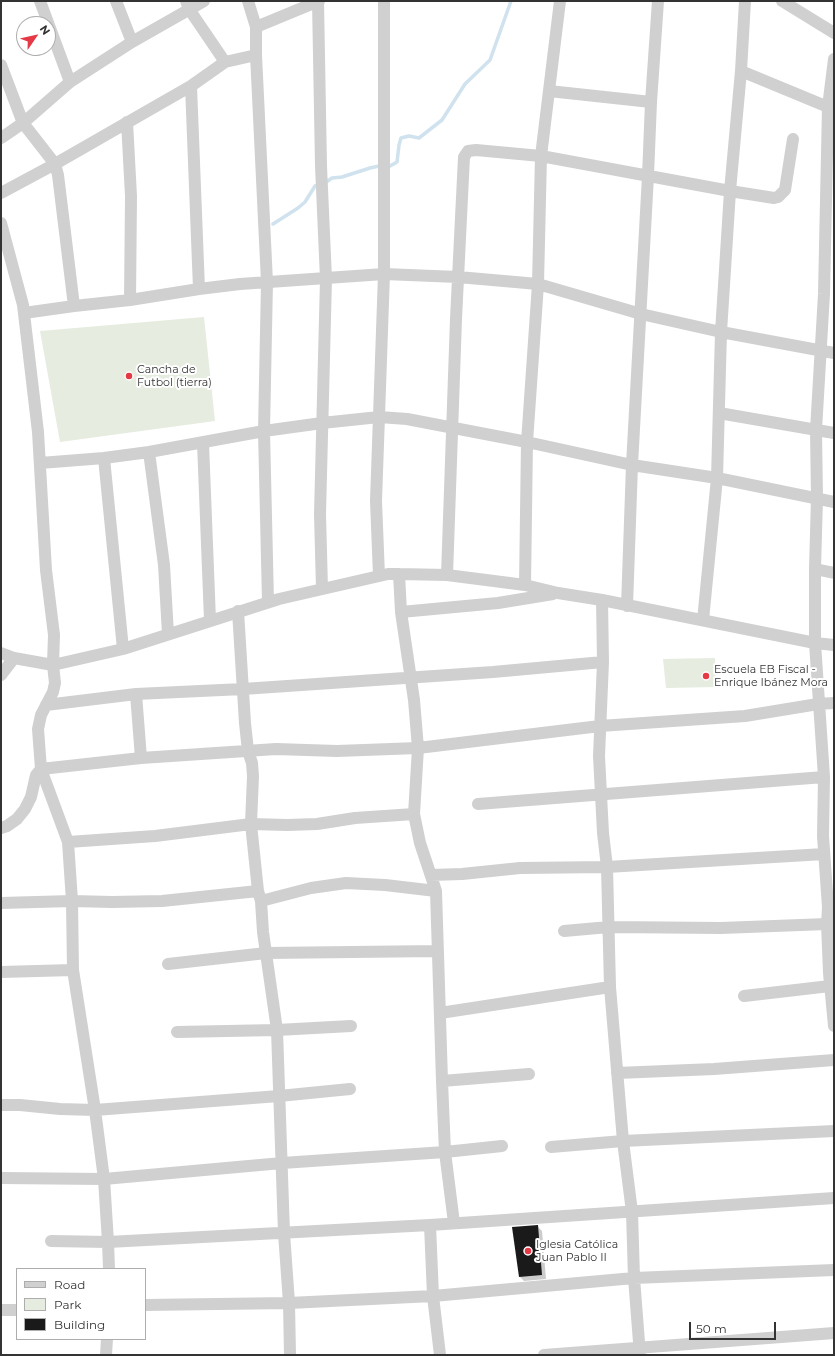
<!DOCTYPE html>
<meta charset="utf-8">
<style>
body{margin:0}
#map{position:relative;width:835px;height:1356px;overflow:hidden;background:#fff;font-family:Montserrat,sans-serif}
canvas{display:block}
.frame{position:absolute;inset:0;border:2px solid #333;pointer-events:none}
.legend{position:absolute;left:16px;top:1268px;width:130px;height:72px;box-sizing:border-box;background:#fff;border:1px solid #adadad;margin:0;padding:5px 7px;list-style:none;font-size:12px;color:#333}
.legend li{display:flex;align-items:center;gap:8px;height:20px}
.legend b{width:20px;border:1px solid #adadad}
.north{position:absolute;left:16px;top:16px;width:40px;height:40px;box-sizing:border-box;background:#fff;border:1px solid #adadad;border-radius:50%;rotate:56deg;font-size:11px;font-weight:700;line-height:16px;text-align:center;color:#333}
.north::after{content:'';display:block;margin:auto;width:14px;height:18px;background:#e63946;clip-path:polygon(50% 0,100% 100%,50% 72%,0 100%)}
.scale{position:absolute;left:689px;top:1322px;width:87px;height:18px;box-sizing:border-box;border:2px solid #333;border-top:0;padding-left:5px;font-size:12px;line-height:14px;white-space:nowrap;color:#333;-webkit-text-stroke:3px #fff;paint-order:stroke}
</style>
<div id="map">
<canvas width="835" height="1356"></canvas>
<div class="frame"></div>
<ul class="legend">
<li><b style="height:5px;background:#d0d0d0"></b>Road</li>
<li><b style="height:11px;background:#e6ecdf"></b>Park</li>
<li><b style="height:11px;background:#1a1a1a"></b>Building</li>
</ul>
<div class="north">N</div>
<div class="scale">50 m</div>
</div>
<script>
const context = document.querySelector('canvas').getContext('2d');
context.lineJoin = 'round';
function fill(path, color) {
  context.fillStyle = color;
  context.fill(path, 'evenodd');
}
function toPath(rows) {
  const path = new Path2D();
  for (const r of rows) {
    path.moveTo(r[0], r[1]);
    for (let i = 2; i < r.length; i += 2) path.lineTo(r[i], r[i + 1]);
  }
  return path;
}
function stroke(path, color, width, dash) {
  context.strokeStyle = color;
  context.lineWidth = width;
  context.lineCap = dash ? 'butt' : 'round';
  context.setLineDash(dash || []);
  context.stroke(path);
}
function write(font, color, halo, rows, align = 'center') {
  context.font = font + ' Montserrat,sans-serif';
  context.lineWidth = 4;
  context.setLineDash([]);
  context.textBaseline = 'middle';
  context.strokeStyle = halo;
  context.fillStyle = color;
  for (const [text, x, y, turn = 0] of rows) {
    context.save();
    context.translate(x, y);
    context.rotate((+turn || 0) * Math.PI / 180);
    context.textAlign = isNaN(turn) ? turn : align;
    if (halo) context.strokeText(text, 0, 0);
    context.fillText(text, 0, 0);
    context.restore();
  }
}
fill(toPath([
 [204,317,215,421,60,442,40,331],
 [715,658,716,687,666,688,663,659]
]), '#e6ecdf');
fill(toPath([
 [537,1226,542,1231,546,1279,524,1281,519,1276]
]), '#0003');
stroke(toPath([
 [325,183,332,178,342,177,370,168,379,166,390,166,397,162,399,145,401,138,409,136,419,138,442,120,465,84,490,60,511,1],
 [273,224,298,208,305,202,315,186,319,185]
]), '#cfe2ee', 3.5);
fill(toPath([
 [538,1225,542,1275,519,1277,512,1227]
]), '#1a1a1a');
stroke(toPath([
 [40,1,70,82],
 [116,1,132,42],
 [186,1,189,9,225,62],
 [248,1,256,27,256,55,267,282,264,431,268,602],
 [318,1,321,166,326,279,320,514,322,589],
 [782,1,834,33],
 [256,27,319,1],
 [834,59,828,107,824,294,816,430,817,498,815,569,815,643,824,777,823,836,828,907,827,924,829,973,834,1026],
 [1,65,23,123,55,164,58,175,74,306],
 [741,71,828,107],
 [191,86,199,289],
 [549,91,651,102],
 [127,122,131,196,130,300],
 [1,138,23,123,70,82,132,42,204,1],
 [1,193,55,164,191,86,225,62,256,55],
 [1,223,23,305,38,432,46,570,54,635,53,665,55,683,53,692,41,715,38,729,41,769,68,842,72,901,73,970,95,1110,104,1179,108,1242,109,1269],
 [24,313,74,306,130,300,199,289,240,284,384,274,458,277,538,284,641,314,721,332,834,353],
 [719,413,834,433],
 [203,443,210,620],
 [149,452,164,565,168,634],
 [104,458,123,649],
 [40,463,104,458,149,452,264,431,322,423,379,417,407,419,527,442,632,465,717,478,834,502],
 [815,569,834,573],
 [399,574,401,612,414,700,418,748,414,814,420,843,436,891,442,1081,445,1152,454,1223],
 [447,575,456,319,464,157,468,151,476,150,541,156,730,191,774,198,778,197,785,190,793,139],
 [379,576,376,501,384,274,384,1],
 [525,585,527,442,538,284,541,156,560,1],
 [602,600,603,662,599,756,603,833,607,867,610,987,623,1141,632,1212,634,1278,640,1355],
 [627,606,632,465,648,176,651,102,658,1],
 [238,611,245,723,248,751,252,763,253,776,251,824,258,891,261,901,263,932,277,1030,284,1233,289,1303,290,1355],
 [401,612,498,603,553,594],
 [703,620,717,478,721,332,730,191,741,71,745,1],
 [1,653,14,658,53,665,123,649,279,599,388,574,399,574,447,575,525,585,558,593,602,600,815,643,834,645],
 [1,675,14,658],
 [136,694,141,758],
 [46,705,136,694,243,689,493,672,603,662],
 [478,804,824,777],
 [1,828,7,826,17,819,25,809,31,797,36,775,41,769,141,758,276,749,337,751,418,748,600,726,745,716,818,704,834,703],
 [68,842,155,836,251,824,287,825,317,824,355,818,414,814],
 [431,875,462,874,520,868,607,867,824,854],
 [261,901,311,888,346,883,385,885,436,891],
 [1,903,72,901,112,902,162,901,258,891],
 [564,931,609,927,721,928,827,924],
 [168,964,266,953,438,951],
 [1,972,73,970],
 [744,996,830,986],
 [440,1013,610,987],
 [177,1032,277,1030,351,1026],
 [617,1073,714,1069,834,1060],
 [442,1081,529,1074],
 [1,1105,20,1105,60,1109,95,1110,279,1096,350,1089],
 [551,1147,623,1141,834,1131],
 [1,1178,104,1179,282,1163,445,1152,502,1146],
 [430,1225,433,1296,440,1355],
 [51,1241,108,1242,430,1225,834,1198],
 [145,1305,289,1303,433,1296,634,1278,834,1270],
 [1,1310,17,1310],
 [106,1355,107,1339],
 [544,1355,834,1333]
]), '#d0d0d0', 12);
for (const [x, y, r, color] of [
 [129,376,4,"#e63946"],
 [706,676,4,"#e63946"],
 [528,1251,4,"#e63946"]
]) {
  const dot = new Path2D();
  dot.arc(x, y, r, 0, 2 * Math.PI);
  context.fillStyle = color;
  context.fill(dot);
  stroke(dot, '#fff', 1.5);
}
write('11px', '#333', '#fff', [
 ["Cancha de",137,370],
 ["Futbol (tierra)",137,383],
 ["Escuela EB Fiscal -",714,670],
 ["Enrique Ibánez Mora",714,683],
 ["Iglesia Católica",536,1245],
 ["Juan Pablo II",536,1258]
], 'left');
</script>
